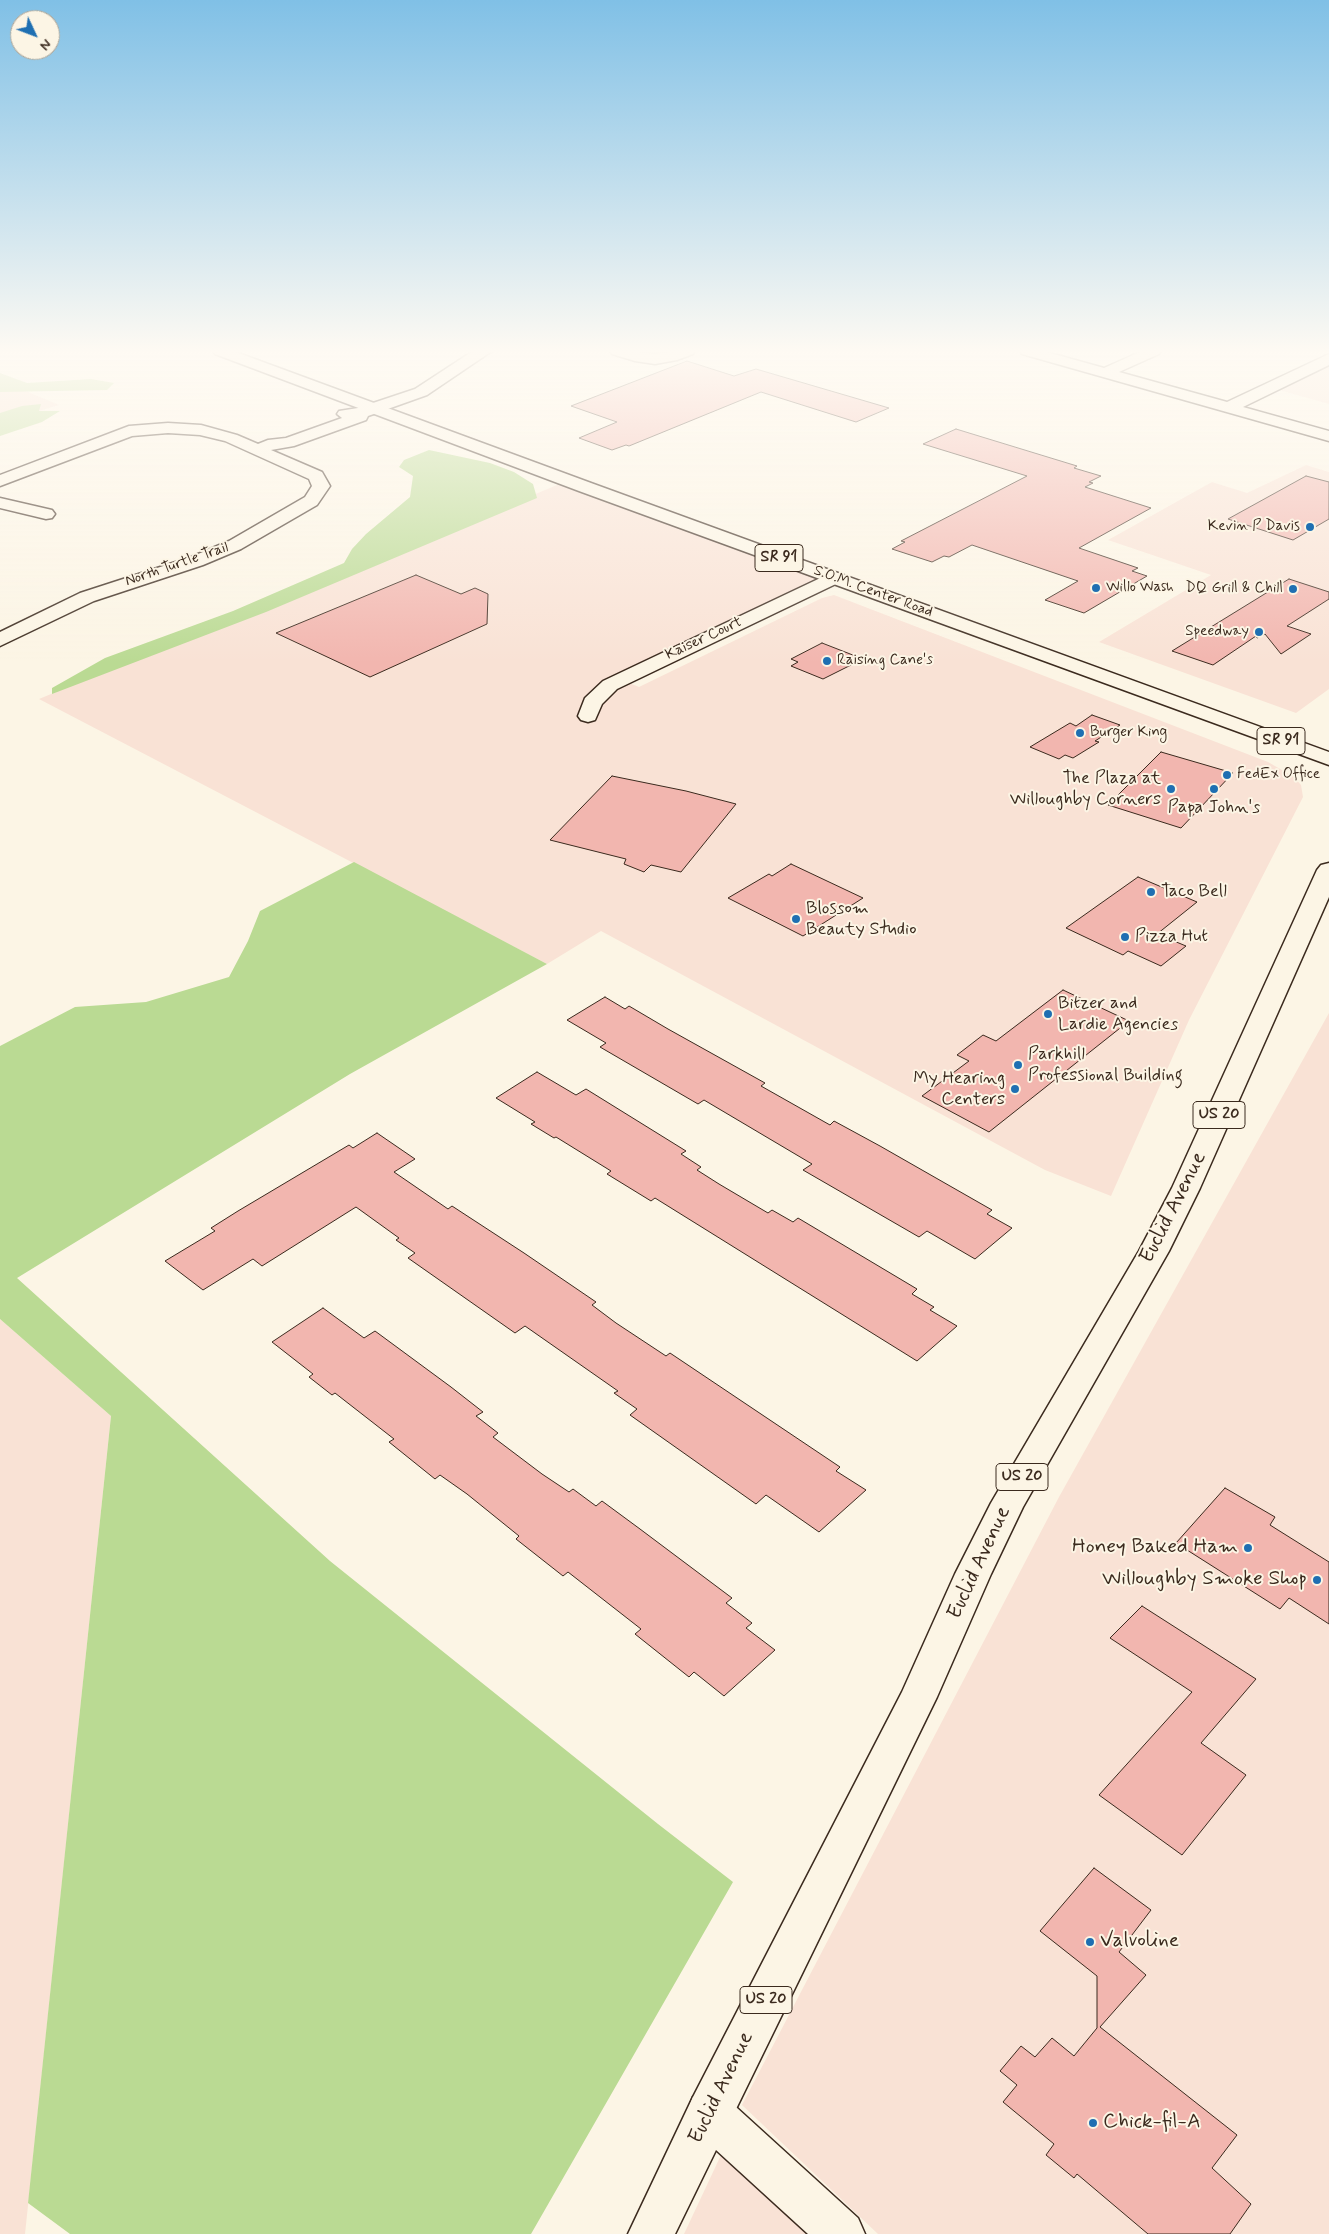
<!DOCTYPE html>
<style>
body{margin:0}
#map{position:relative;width:1329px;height:2234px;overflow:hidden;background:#fcf5e5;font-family:Mynerve,sans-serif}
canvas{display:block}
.north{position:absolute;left:10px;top:10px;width:50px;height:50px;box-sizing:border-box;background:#fcf5e5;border:1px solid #afa495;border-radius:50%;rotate:133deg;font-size:14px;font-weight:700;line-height:20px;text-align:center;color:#3b2a1e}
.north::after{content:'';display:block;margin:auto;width:18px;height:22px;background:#1f6fb2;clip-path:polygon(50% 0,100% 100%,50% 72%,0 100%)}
</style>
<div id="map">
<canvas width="1329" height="2234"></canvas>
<div class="north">N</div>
</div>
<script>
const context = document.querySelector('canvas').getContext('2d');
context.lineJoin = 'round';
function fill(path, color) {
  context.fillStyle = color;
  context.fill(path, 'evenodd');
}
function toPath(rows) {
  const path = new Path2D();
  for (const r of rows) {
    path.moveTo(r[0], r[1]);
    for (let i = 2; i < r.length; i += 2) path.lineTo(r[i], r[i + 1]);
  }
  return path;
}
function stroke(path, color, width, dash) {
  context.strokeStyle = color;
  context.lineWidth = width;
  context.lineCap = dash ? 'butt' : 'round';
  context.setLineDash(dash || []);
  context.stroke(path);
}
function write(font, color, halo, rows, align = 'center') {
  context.font = font + ' Mynerve,sans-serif';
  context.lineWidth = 4;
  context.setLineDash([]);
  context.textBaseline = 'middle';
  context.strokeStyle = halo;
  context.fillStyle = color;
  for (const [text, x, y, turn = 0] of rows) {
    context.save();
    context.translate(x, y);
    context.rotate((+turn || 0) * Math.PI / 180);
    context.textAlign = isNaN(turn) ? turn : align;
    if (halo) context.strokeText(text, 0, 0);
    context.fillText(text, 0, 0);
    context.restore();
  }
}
fill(toPath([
 [1329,366,1329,404,1279,390],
 [0,380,59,405,0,423],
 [1306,465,1329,472,1329,689,1296,713,1099,642,1211,575,1108,540,1212,482,1247,493],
 [562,483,822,578,617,678,639,687,822,598,834,595,1268,762,1294,777,1301,785,1303,797,1189,1020,1111,1196,1045,1170,601,931,547,964,39,699],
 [1329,1013,1329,2234,878,2234,742,2105,1059,1497],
 [0,1319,111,1416,25,2234,0,2234],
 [721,2155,806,2234,684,2234]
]), '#f9e2d5');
fill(toPath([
 [0,373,27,383,91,379,114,383,107,390,0,392],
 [41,404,39,411,60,411,42,422,0,436,0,413,22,406],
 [429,450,490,463,514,472,533,484,537,498,266,612,52,694,52,688,105,658,233,611,344,563,352,549,366,534,410,497,413,476,399,467,404,460],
 [354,862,547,964,350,1074,17,1278,330,1561,658,1824,733,1882,531,2234,70,2234,28,2203,111,1416,0,1319,0,1046,75,1007,146,1002,229,977,248,941,260,911]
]), '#bada93');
const building = toPath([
 [687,361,734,376,756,369,889,408,856,422,761,392,629,446,626,445,612,450,579,438,617,422,571,406,687,361],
 [956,429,1077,466,1074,468,1101,476,1089,482,1093,483,1085,487,1151,508,1079,548,1138,568,1132,571,1147,576,1084,613,1045,600,1078,581,972,545,949,557,944,556,932,562,892,549,905,542,901,541,1027,476,923,444,956,429],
 [1306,476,1329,482,1329,519,1293,540,1228,519,1306,476],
 [416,575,461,594,475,588,488,594,487,624,370,677,276,633,416,575],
 [1289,579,1329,592,1329,599,1287,626,1311,634,1281,654,1265,634,1257,638,1256,636,1213,665,1172,651,1289,579],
 [822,643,863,659,823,679,791,666,798,662,791,659,822,643],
 [1092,715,1120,725,1095,741,1099,742,1073,758,1065,755,1059,759,1030,747,1070,723,1076,726,1092,715],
 [1161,752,1233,773,1181,828,1108,805,1161,752],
 [612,776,686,791,736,804,681,872,651,865,644,872,624,864,626,859,550,840,612,776],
 [791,864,863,898,803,936,728,898,769,874,772,876,791,864],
 [1138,877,1197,902,1157,934,1186,946,1161,966,1128,951,1123,955,1066,928,1138,877],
 [1063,990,1129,1021,989,1132,922,1096,969,1061,957,1055,983,1035,996,1041,1063,990],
 [605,997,625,1009,629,1006,668,1029,765,1083,761,1086,830,1125,834,1121,880,1146,992,1210,987,1214,1012,1228,975,1259,927,1231,919,1237,803,1170,812,1164,704,1100,698,1104,600,1047,606,1043,567,1020,605,997],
 [537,1072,576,1095,586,1089,686,1151,681,1154,701,1167,697,1170,719,1184,768,1213,772,1210,793,1222,798,1218,917,1289,912,1294,934,1307,930,1310,957,1326,917,1361,655,1198,651,1201,607,1174,611,1171,556,1137,554,1138,531,1124,535,1122,496,1098,537,1072],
 [377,1133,415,1159,394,1172,448,1209,452,1206,524,1253,596,1302,592,1305,616,1323,666,1356,670,1353,840,1467,836,1471,866,1490,819,1532,766,1495,756,1504,630,1415,637,1409,614,1393,618,1391,525,1326,515,1333,408,1258,415,1253,396,1240,399,1238,356,1207,262,1266,253,1259,203,1290,165,1261,215,1231,211,1228,238,1211,349,1145,353,1148,377,1133],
 [323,1308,364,1338,375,1331,451,1387,483,1412,476,1416,498,1433,493,1437,542,1474,569,1492,573,1489,596,1506,602,1501,640,1529,732,1598,726,1603,752,1623,746,1628,775,1650,724,1696,694,1672,689,1677,635,1634,641,1629,568,1572,563,1576,516,1539,519,1536,467,1494,440,1475,435,1479,389,1442,394,1439,335,1393,332,1395,309,1377,313,1374,272,1342,323,1308],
 [1225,1488,1275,1517,1270,1525,1329,1562,1329,1624,1289,1598,1280,1609,1176,1543,1225,1488],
 [1142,1606,1256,1679,1201,1743,1246,1775,1182,1855,1099,1795,1192,1692,1110,1638,1142,1606],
 [1094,1868,1151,1910,1119,1952,1146,1975,1100,2027,1237,2135,1212,2168,1251,2204,1230,2234,1148,2234,1077,2174,1074,2178,1046,2155,1054,2144,1003,2102,1017,2085,1000,2071,1021,2046,1035,2057,1052,2038,1074,2056,1097,2028,1097,1976,1040,1931,1094,1868]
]);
fill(building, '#f2b6af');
stroke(building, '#3b2a1e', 1);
const minor = toPath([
 [473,351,492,351,427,395,368,416,366,420,294,446,271,450,322,472,330,486,317,505,241,549,203,565,94,601,0,646,0,632,80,593,191,557,229,541,305,497,312,486,309,479,225,441,200,435,168,433,132,436,0,486,0,475,129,426,168,423,201,425,237,435,258,444,268,440,286,438,342,418,337,414,339,411,358,408,415,389,473,351],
 [610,351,632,351,655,354,675,351,695,351,693,354,677,360,655,364,635,361,612,354,610,351],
 [1020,351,1043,351,1104,368,1142,351,1161,351,1159,354,1119,372,1227,402,1329,354,1329,365,1243,407,1329,431,1329,441,1022,354,1020,351],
 [0,498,52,510,55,514,52,518,46,519,0,508,0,498],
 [833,572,840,574,842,578,840,582,617,689,602,704,595,720,588,722,581,720,578,716,585,698,603,681,833,572],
 [709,2091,725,2097,858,2218,865,2234,808,2234,693,2129,687,2113,693,2097,709,2091]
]);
const major = toPath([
 [213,351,233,351,591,483,1329,752,1329,765,579,491,215,354,213,351],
 [1329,863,1329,897,1200,1188,1169,1251,1023,1507,991,1574,937,1697,675,2234,628,2234,693,2097,902,1692,955,1574,991,1503,1139,1251,1172,1188,1317,870,1321,865,1329,863]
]);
stroke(minor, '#3b2a1e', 3);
stroke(major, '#3b2a1e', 3);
fill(minor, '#fcf5e5');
fill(major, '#fcf5e5');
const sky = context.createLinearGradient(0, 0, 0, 663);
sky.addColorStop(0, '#80c0e6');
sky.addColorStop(0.53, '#fefaf3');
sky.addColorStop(1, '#fefaf300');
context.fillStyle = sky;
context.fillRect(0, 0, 1329, 663);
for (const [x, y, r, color] of [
 [1310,527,5,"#1f6fb2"],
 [1096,588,5,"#1f6fb2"],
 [1293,589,5,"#1f6fb2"],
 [1259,632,5,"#1f6fb2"],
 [827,661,5,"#1f6fb2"],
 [1080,733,5,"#1f6fb2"],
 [1227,775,5,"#1f6fb2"],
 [1171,789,5,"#1f6fb2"],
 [1214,789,5,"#1f6fb2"],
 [1151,892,5,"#1f6fb2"],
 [796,919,5,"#1f6fb2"],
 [1125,937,5,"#1f6fb2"],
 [1048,1014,5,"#1f6fb2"],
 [1018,1065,5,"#1f6fb2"],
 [1015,1089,5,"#1f6fb2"],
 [1248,1548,5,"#1f6fb2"],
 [1317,1580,5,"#1f6fb2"],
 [1090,1942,5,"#1f6fb2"],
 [1093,2123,5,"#1f6fb2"]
]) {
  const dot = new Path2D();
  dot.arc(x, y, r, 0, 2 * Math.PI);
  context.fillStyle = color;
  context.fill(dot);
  stroke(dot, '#fcf5e5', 2);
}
write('15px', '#3b2a1e', '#fcf5e5', [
 ["Kevin P Davis",1300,527,"right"],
 ["Willo Wash",1106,588],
 ["DQ Grill & Chill",1283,589,"right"],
 ["Speedway",1249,632,"right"],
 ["Raising Cane's",837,661],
 ["Burger King",1090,733],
 ["FedEx Office",1237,775]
], 'left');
write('15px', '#3b2a1e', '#fcf5e5', [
 ["North Turtle Trail",177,565,-19],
 ["S.O.M. Center Road",873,592,20],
 ["Kaiser Court",704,639,-25]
]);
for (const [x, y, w] of [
 [779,558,48],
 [1281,741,48],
 [1219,1115,52],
 [1022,1477,52],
 [766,2000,52]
]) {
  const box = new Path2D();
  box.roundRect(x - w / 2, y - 13.5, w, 27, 4);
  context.fillStyle = '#fcf5e5';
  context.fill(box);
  stroke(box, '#3b2a1e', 1);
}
write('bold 16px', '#3b2a1e', null, [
 ["SR 91",779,558],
 ["SR 91",1281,741],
 ["US 20",1219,1115],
 ["US 20",1022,1477],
 ["US 20",766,2000]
]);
write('18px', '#3b2a1e', '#fcf5e5', [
 ["The Plaza at",1161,779,"right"],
 ["Willoughby Corners",1161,800,"right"],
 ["Papa John's",1214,808,"center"],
 ["Taco Bell",1161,892],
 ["Blossom",806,909],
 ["Beauty Studio",806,930],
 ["Pizza Hut",1135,937],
 ["Bitzer and",1058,1004],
 ["Lardie Agencies",1058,1025],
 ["Parkhill",1028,1055],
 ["Professional Building",1028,1076],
 ["My Hearing",1005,1079,"right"],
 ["Centers",1005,1100,"right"]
], 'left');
write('21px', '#3b2a1e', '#fcf5e5', [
 ["Euclid Avenue",1174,1208,-63],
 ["Euclid Avenue",980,1563,-65],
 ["Euclid Avenue",722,2088,-64]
]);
write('21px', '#3b2a1e', '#fcf5e5', [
 ["Honey Baked Ham",1238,1548],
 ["Willoughby Smoke Shop",1307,1580],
 ["Valvoline",1100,1942,"left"],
 ["Chick-fil-A",1103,2123,"left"]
], 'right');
</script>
